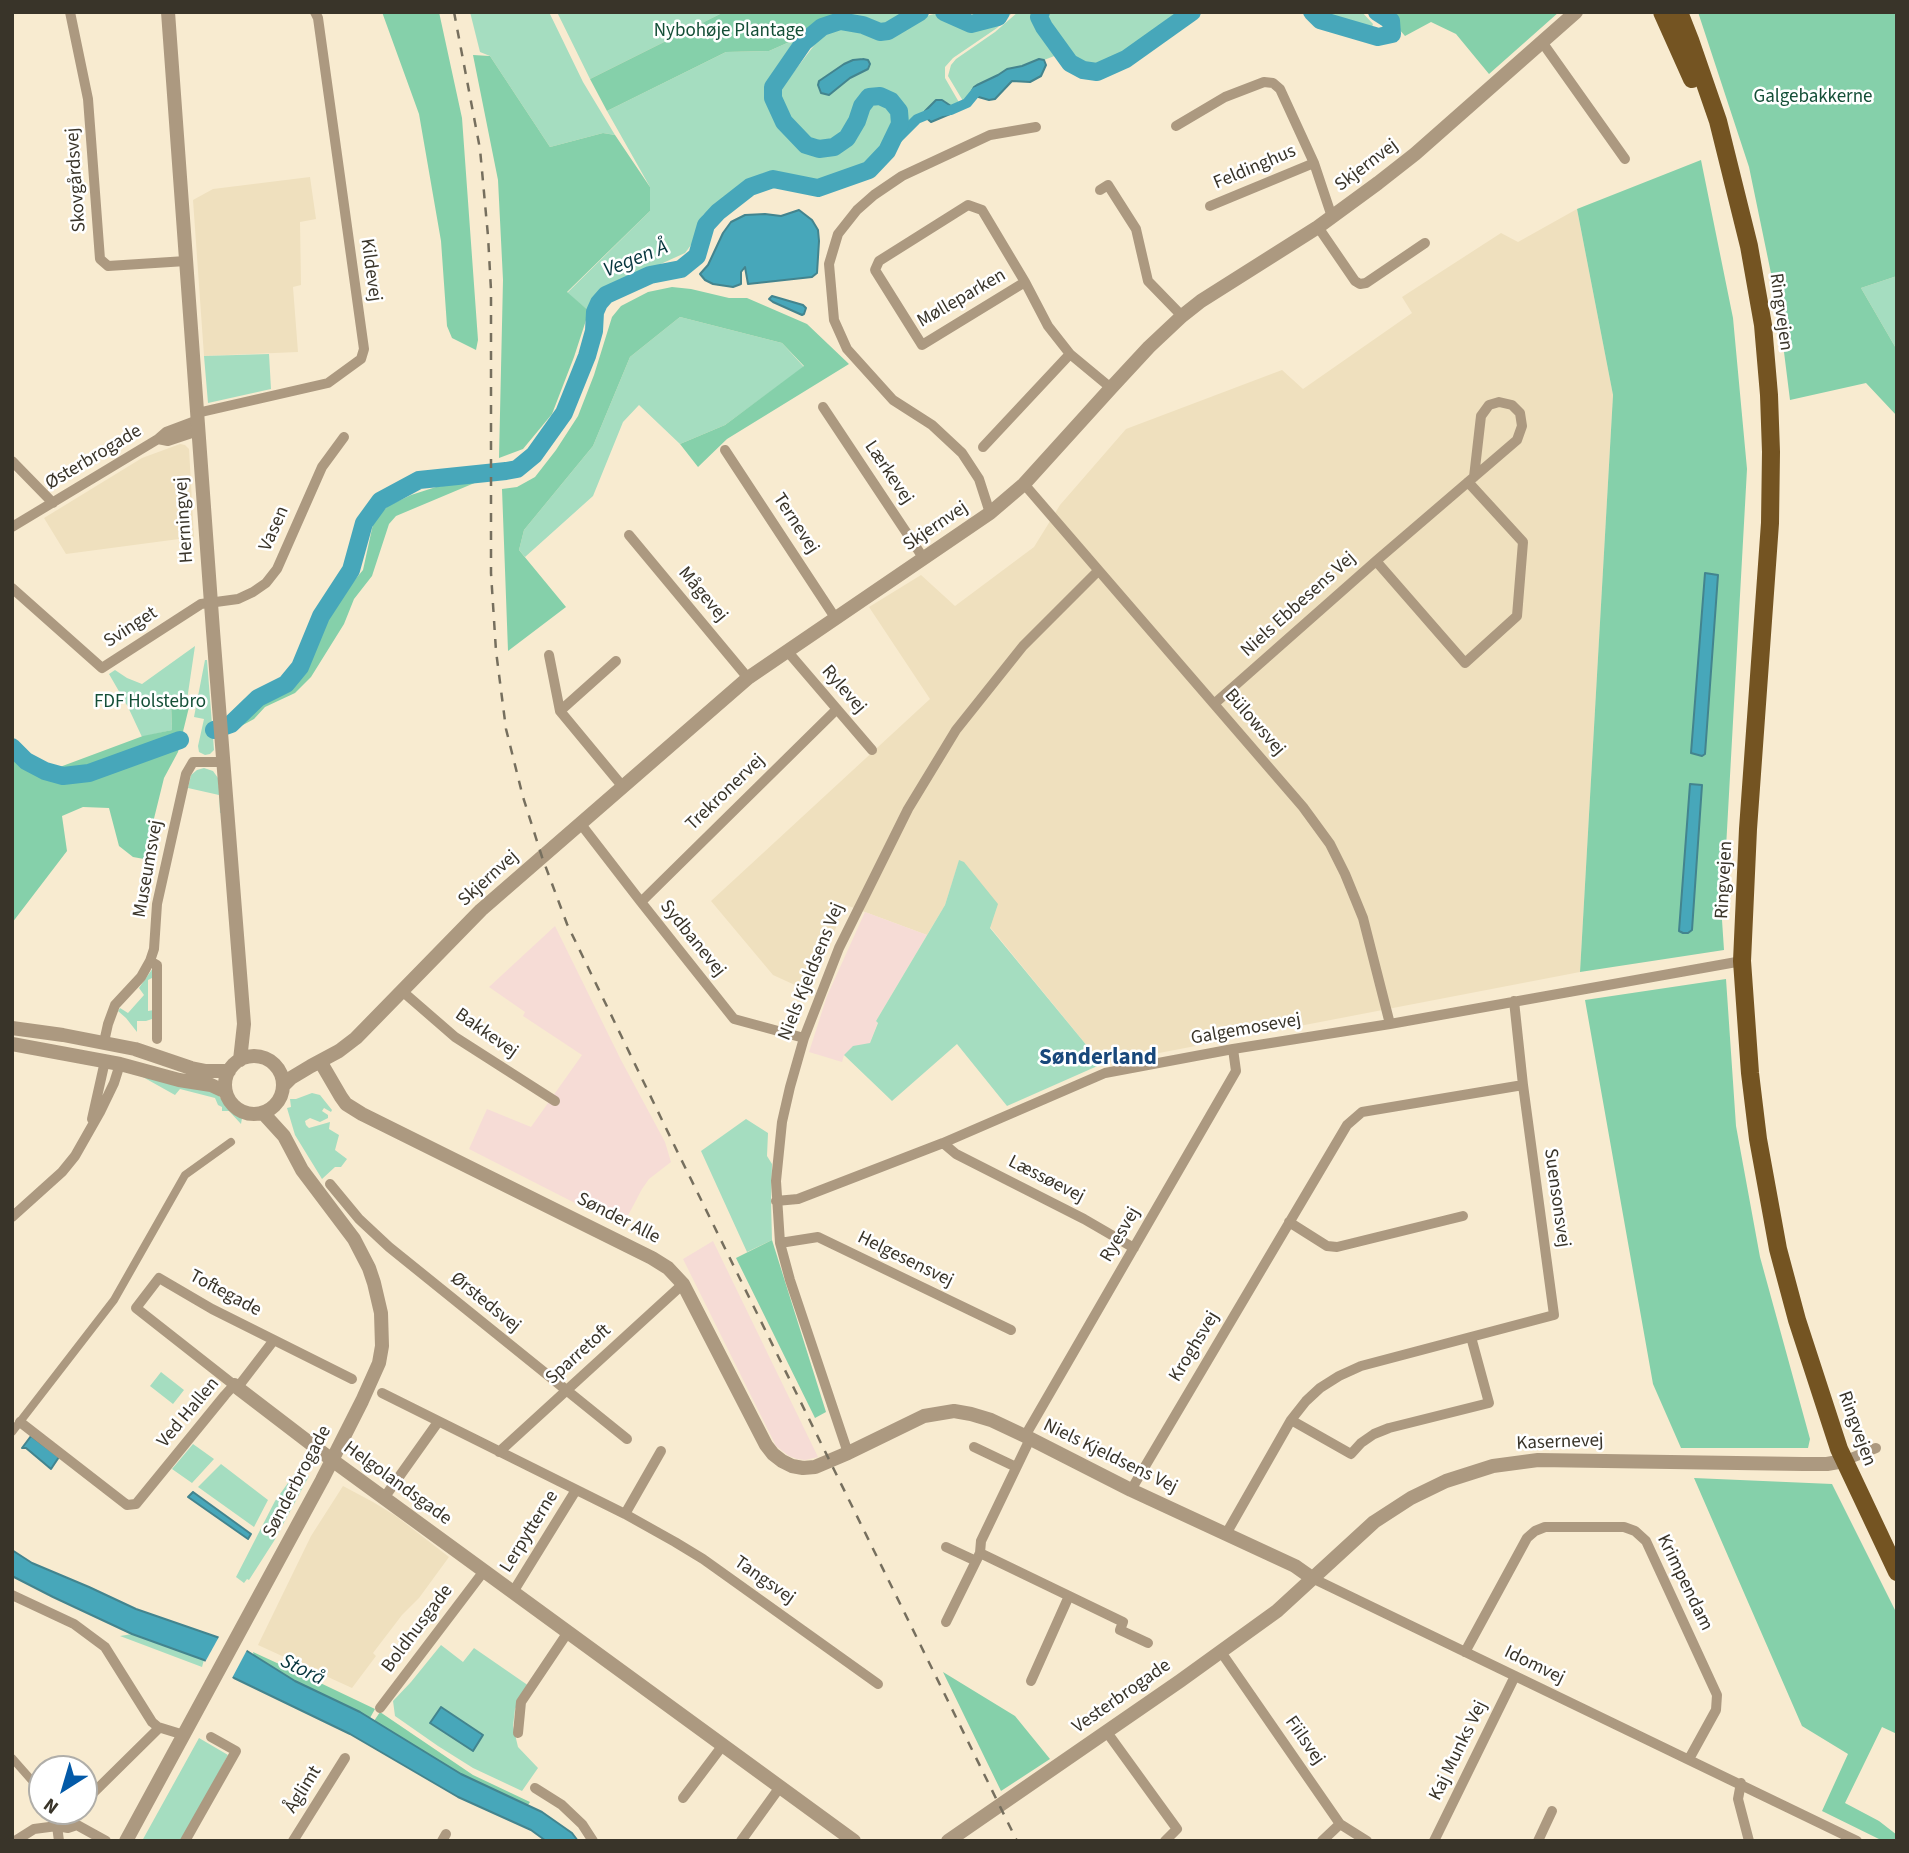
<!DOCTYPE html>
<meta charset="utf-8">
<style>
body{margin:0}
#map{position:relative;width:1909px;height:1853px;overflow:hidden;background:#f8ebd0;font-family:"Source Sans 3",sans-serif}
canvas{display:block}
.frame{position:absolute;inset:0;border:14px solid #393429;pointer-events:none}
.north{position:absolute;left:28px;top:1755px;width:70px;height:70px;box-sizing:border-box;background:#fff;border:2px solid #b0aea9;border-radius:50%;rotate:217deg;font-size:19px;font-weight:700;line-height:28px;text-align:center;color:#393429}
.north::after{content:'';display:block;margin:auto;width:24px;height:32px;background:#035aa8;clip-path:polygon(50% 0,100% 100%,50% 72%,0 100%)}
</style>
<div id="map">
<canvas width="1909" height="1853"></canvas>
<div class="frame"></div>
<div class="north">N</div>
</div>
<script>
const context = document.querySelector('canvas').getContext('2d');
context.lineJoin = 'round';
function fill(path, color) {
  context.fillStyle = color;
  context.fill(path, 'evenodd');
}
function toPath(rows) {
  const path = new Path2D();
  for (const r of rows) {
    if (r.length === 3) {
      path.moveTo(r[0] + r[2], r[1]);
      path.arc(r[0], r[1], r[2], 0, 2 * Math.PI);
      continue;
    }
    path.moveTo(r[0], r[1]);
    for (let i = 2; i < r.length; i += 2) path.lineTo(r[i], r[i + 1]);
  }
  return path;
}
function stroke(path, color, width, dash) {
  context.strokeStyle = color;
  context.lineWidth = width;
  context.lineCap = dash ? 'butt' : 'round';
  context.setLineDash(dash || []);
  context.stroke(path);
}
function write(font, color, halo, rows, align = 'center') {
  context.font = font + ' "Source Sans 3",sans-serif';
  context.lineWidth = 5;
  context.setLineDash([]);
  context.textBaseline = 'middle';
  context.strokeStyle = halo;
  context.fillStyle = color;
  for (const [text, x, y, turn = 0] of rows) {
    context.save();
    context.translate(x, y);
    context.rotate((+turn || 0) * Math.PI / 180);
    context.textAlign = isNaN(turn) ? turn : align;
    if (halo) context.strokeText(text, 0, 0);
    context.fillText(text, 0, 0);
    context.restore();
  }
}
fill(toPath([
 [310,177,316,219,300,222,301,285,293,287,298,352,204,356,193,200,213,189],
 [1577,209,1613,395,1580,972,1102,1064,990,927,959,861,945,905,927,935,846,905,808,991,773,975,711,901,930,699,869,607,921,575,955,606,1034,547,1060,505,1126,429,1282,370,1303,389,1412,313,1402,297,1501,233,1518,242],
 [180,444,185,445,189,449,194,537,66,554,44,518,142,458],
 [343,1486,373,1502,396,1516,449,1557,419,1598,402,1615,373,1653,376,1656,352,1688,258,1645,311,1536]
]), '#efe0be');
fill(toPath([
 [865,912,927,935,876,1021,878,1022,870,1043,844,1055,842,1062,809,1052,827,996],
 [555,926,621,1060,665,1142,671,1162,649,1179,642,1189,622,1227,469,1149,487,1109,531,1127,582,1055,523,1016,525,1012,489,987],
 [713,1241,818,1457,805,1460,797,1459,789,1456,776,1446,683,1259]
]), '#f6dcd6');
fill(toPath([
 [470,12,549,12,583,82,615,135,603,133,550,147,490,56,480,52],
 [557,12,724,12,590,79],
 [841,12,913,12,885,26,851,17,833,17],
 [1008,12,1013,12,997,28,953,58,945,67,945,78,960,104,951,109,951,106,925,111,923,115,916,118,902,133,906,113,903,105,880,88,869,91,859,98,857,108,851,123,842,138,834,143,815,144,809,140,793,124,780,97,780,90,822,35,836,30,859,30,884,38,894,35,926,16,934,14,972,30,987,28,997,24],
 [1018,12,1035,12,1035,21,1038,28,1057,55,1044,60,1039,59,1022,66,1007,69,998,75,977,85,974,87,966,102,963,101,948,76,951,65,956,59,995,32],
 [1045,12,1184,12,1117,58,1101,64,1090,63,1077,60,1066,49,1044,18],
 [1325,12,1362,12,1373,24,1371,30,1364,31],
 [803,36,772,75,766,89,766,98,790,139,806,150,829,153,845,147,854,137,871,106,878,104,885,104,890,108,894,112,894,120,885,144,866,165,821,182,775,172,763,173,703,215,694,241,685,253,601,291,595,297,589,311,567,293,650,211,650,187,607,111,726,52,769,51],
 [1897,276,1897,350,1861,288],
 [680,317,782,343,804,367,725,425,680,444,639,405,623,422,593,496,525,557,519,550,524,530,593,446,630,357],
 [269,354,271,389,208,403,204,356],
 [195,646,187,700,171,703,172,730,142,737,128,707,109,674,115,670,127,678,142,684],
 [205,660,207,660,214,750,210,754,205,755,199,752,198,746,204,719,194,717],
 [204,768,213,771,218,778,222,813,220,813,219,795,188,788,191,775,197,770],
 [959,860,964,862,998,904,990,928,1102,1064,1007,1106,957,1044,892,1101,844,1055,853,1046,870,1043,878,1023,876,1021,945,905],
 [153,968,154,977,148,980,148,1011,154,1010,155,1018,146,1021,137,1021,137,1032,126,1018,118,1011,120,1008,128,1013,144,995,139,988],
 [141,1076,212,1091,219,1096,232,1113,242,1118,241,1124,229,1111,222,1111,222,1107,218,1105,215,1098,180,1089,175,1095],
 [312,1093,320,1095,332,1110,331,1112,324,1108,322,1111,328,1115,328,1118,320,1122,310,1118,305,1121,306,1125,309,1128,330,1122,329,1129,339,1135,335,1150,347,1159,341,1167,335,1167,322,1179,295,1135,287,1108,291,1107,290,1099,296,1099],
 [746,1119,768,1133,767,1156,772,1164,771,1201,772,1240,747,1252,701,1151],
 [161,1372,184,1390,173,1404,150,1386],
 [193,1444,214,1459,192,1483,172,1469],
 [221,1464,268,1500,254,1527,198,1487],
 [298,1469,309,1476,274,1541,249,1580,247,1579,244,1583,236,1577,275,1501],
 [132,1634,204,1660,202,1667,120,1636],
 [441,1645,463,1662,474,1648,529,1686,515,1709,513,1726,518,1747,538,1768,522,1791,473,1768,438,1746,395,1716,393,1701,411,1682],
 [199,1738,228,1755,182,1841,142,1841]
]), '#a5ddc0');
fill(toPath([
 [382,12,439,12,462,118,478,340,476,350,452,338,447,326,441,241,419,114],
 [724,12,841,12,803,36,769,51,726,52,607,111,590,79],
 [1378,12,1559,12,1489,74,1456,34,1431,22,1405,36,1391,20],
 [1698,12,1897,12,1897,276,1861,288,1897,350,1897,416,1866,383,1790,400,1779,312,1749,167],
 [473,55,490,56,550,147,603,133,615,135,650,187,650,211,567,292,589,311,574,357,552,414,523,449,499,458,503,280,498,180],
 [1701,160,1733,318,1747,469,1722,920,1724,950,1580,972,1613,395,1577,209],
 [672,287,691,289,729,298,747,298,807,324,849,364,727,439,698,467,680,444,725,425,804,366,782,343,680,317,630,357,593,446,524,530,519,550,566,607,508,651,502,489,517,487,535,477,556,450,578,416,594,375,612,317,621,306,648,292],
 [484,479,396,516,389,524,372,576,354,599,344,624,311,677,295,693,265,707,254,719,230,732,236,726,245,720,254,709,265,701,291,688,307,670,328,614,334,605,363,570,373,524,377,516,388,506,411,495,436,487],
 [191,699,178,752,164,778,144,859,133,857,119,846,109,808,83,807,62,816,67,851,12,923,12,748,23,764,41,774,143,736,172,730,171,703],
 [1726,979,1736,1126,1760,1257,1810,1439,1808,1448,1681,1448,1653,1384,1585,1000],
 [772,1240,826,1412,815,1418,736,1258],
 [1694,1478,1832,1484,1897,1614,1897,1734,1882,1727,1845,1803,1879,1821,1897,1835,1895,1841,1883,1841,1822,1811,1848,1754,1802,1726],
 [253,1652,314,1680,375,1709,370,1718,294,1681,254,1656],
 [943,1672,1015,1716,1050,1759,1001,1791],
 [380,1712,473,1775,530,1802,528,1805,461,1774,374,1721]
]), '#85d0aa');
const water = toPath([
 [863,59,868,60,870,64,868,69,850,78,829,95,821,93,818,85,819,81,844,64,853,60,863,59],
 [1039,59,1044,60,1046,65,1041,76,1030,82,1012,81,995,99,989,100,975,96,969,103,966,102,974,87,977,85,998,75,1007,69,1022,66,1039,59],
 [936,100,942,100,951,106,950,114,931,122,923,115,925,111,936,100],
 [799,210,812,220,818,230,819,241,817,273,812,277,748,284,745,267,741,272,741,284,733,287,713,284,705,280,700,274,708,265,723,233,731,222,745,215,765,214,781,216,799,210],
 [772,296,803,305,806,308,804,314,802,315,773,302,769,299,772,296],
 [1705,573,1718,575,1705,754,1702,756,1691,753,1705,573],
 [1690,784,1702,785,1692,930,1688,933,1683,933,1679,931,1690,784],
 [31,1436,59,1457,51,1469,26,1448,22,1448,31,1436],
 [193,1492,251,1534,248,1539,188,1497,193,1492],
 [12,1550,32,1563,89,1587,136,1609,217,1637,247,1651,295,1681,360,1712,461,1774,542,1812,572,1833,578,1841,546,1841,531,1830,458,1797,350,1734,234,1678,204,1660,132,1634,53,1597,12,1576,12,1550],
 [441,1707,483,1735,473,1751,430,1723,441,1707]
]);
fill(water, '#47a7ba');
stroke(water, '#43848e', 2);
fill(toPath([
 [220,1635,248,1648,231,1680,204,1664]
]), '#f8ebd0');
stroke(toPath([
 [887,151,893,143,917,119,934,112,951,110,967,103,976,92]
]), '#47a7ba', 10);
stroke(toPath([
 [944,12,971,24,998,17,1001,12],
 [1041,12,1039,17,1044,27,1070,63,1083,70,1097,72,1126,59,1192,12],
 [1312,12,1320,20,1378,37,1392,34,1391,21,1377,12],
 [214,730,231,724,258,698,286,684,300,667,321,616,351,570,364,523,380,501,419,480,506,471,517,469,534,455,564,413,587,356,594,331,595,312,599,303,606,295,650,275,681,269,697,256,706,225,718,212,750,187,773,179,818,188,869,170,887,151,900,124,899,111,891,101,880,96,869,97,862,106,857,121,847,138,834,147,819,149,806,145,784,122,773,98,773,87,804,42,822,27,840,21,863,25,880,32,888,31,920,12],
 [12,747,26,761,45,771,63,776,89,773,180,740]
]), '#47a7ba', 18);
stroke(toPath([
 [12,1432,114,1300,185,1175,231,1142],
 [12,1758,42,1792],
 [57,1811,57,1826]
]), '#ac9980', 8);
stroke(toPath([
 [70,12,88,99,100,259,108,266,186,261],
 [1542,42,1625,159],
 [1176,126,1225,97,1264,82,1273,83,1280,89,1314,163,1332,217],
 [1100,190,1108,185,1136,229,1148,281,1182,316],
 [1210,206,1314,163],
 [1318,227,1355,281,1360,284,1366,283,1425,243],
 [1025,282,982,210,968,205,879,261,875,270,922,345,1025,282,1048,326,1070,354,1111,388],
 [823,407,924,559],
 [197,413,328,383,361,359,364,349,318,18,315,12],
 [158,439,168,441,198,431],
 [983,447,1070,354],
 [725,450,836,619],
 [12,461,53,503],
 [1024,484,1303,807,1330,844,1345,874,1363,918,1390,1024],
 [990,513,979,479,962,453,932,425,893,400,847,349,834,320,829,264,838,234,857,210,874,195,902,176,990,135,1036,127],
 [12,527,158,439,166,432,198,420],
 [629,535,748,678],
 [1376,561,1465,663,1517,616,1523,542,1468,482],
 [12,588,102,668,201,604,238,599,253,592,266,583,277,569,322,467,344,437],
 [788,652,872,750],
 [549,655,560,711,623,787],
 [1214,704,1376,561,1517,440,1522,426,1520,413,1512,405,1499,402,1489,405,1481,416,1474,477],
 [560,711,616,661],
 [580,823,641,902,734,1019,804,1038],
 [641,902,837,709],
 [150,961,157,965,157,1039],
 [402,991,455,1037,555,1101],
 [104,1042,108,1024,115,1005,141,977,150,961,154,949,157,904,186,774,193,762,223,762],
 [92,1119,105,1061],
 [943,1143,956,1154,1084,1219,1134,1248],
 [330,1184,359,1219,389,1247,627,1439],
 [776,1201,798,1199,943,1143,1105,1073,1233,1049,1390,1024,1742,961],
 [12,1217,62,1172,75,1156,100,1112,114,1083,120,1064],
 [1289,1222,1327,1246,1337,1247,1463,1216],
 [780,1243,818,1237,1011,1330],
 [234,1385,136,1308,159,1278,212,1309,352,1379],
 [382,1393,625,1514,675,1542,703,1559,878,1684],
 [1291,1420,1351,1454,1361,1443,1374,1434,1389,1428,1489,1403,1471,1337],
 [20,1422,127,1505,136,1504,225,1395,234,1385,241,1383,274,1340],
 [1025,1436,1236,1071,1233,1049],
 [974,1447,1016,1467],
 [499,1452,683,1284],
 [848,1453,790,1280,780,1243,776,1181,782,1122,790,1087,804,1038,839,948,908,809,956,730,1023,646,1098,571],
 [1844,1461,1876,1448],
 [1131,1490,1347,1125,1362,1112,1523,1085],
 [384,1498,438,1422],
 [625,1514,661,1451],
 [1226,1534,1291,1420,1306,1401,1320,1388,1339,1376,1361,1366,1554,1315,1523,1085,1514,1001],
 [946,1547,976,1561],
 [980,1553,981,1541,1030,1439],
 [1312,1578,1857,1841],
 [513,1592,576,1490],
 [12,1595,74,1624,105,1647,152,1722,158,1727,184,1735],
 [946,1622,980,1553,1123,1622,1120,1630,1148,1643],
 [1221,1652,1340,1824,1367,1841],
 [1465,1652,1527,1538,1535,1531,1545,1527,1624,1527,1635,1531,1646,1541,1717,1695,1716,1710,1689,1759],
 [1031,1681,1069,1596],
 [380,1708,484,1571],
 [1106,1731,1177,1829,1165,1841],
 [518,1733,521,1702,568,1632],
 [1741,1783,1738,1799,1749,1841],
 [535,1788,562,1805,582,1824,593,1841],
 [683,1798,723,1745],
 [84,1802,157,1730,158,1727],
 [57,1826,59,1841],
 [15,1841,34,1829,57,1826,68,1828,77,1825,106,1841],
 [185,1841,236,1751,211,1737],
 [293,1841,345,1758],
 [442,1841,446,1834],
 [741,1841,780,1787],
 [1322,1841,1340,1824],
 [1434,1841,1515,1676],
 [1538,1841,1552,1811]
]), '#ac9980', 10);
stroke(toPath([
 [168,12,213,631,244,1024,240,1060],
 [12,1028,63,1035,135,1049,191,1068,206,1071,229,1071],
 [12,1044,120,1064,179,1080,211,1085,226,1092],
 [254,1085,29],
 [320,1061,341,1097,346,1104,362,1114,652,1258,668,1268,683,1284,766,1445,773,1454,782,1461,792,1466,803,1468,815,1467,848,1453,924,1416,954,1411,971,1414,991,1420,1025,1436,1131,1490,1295,1566,1312,1578],
 [284,1085,291,1078,311,1066,339,1051,356,1038,481,910,748,678,990,513,1024,484,1111,388,1149,347,1182,316,1201,301,1318,227,1378,183,1415,154,1576,12],
 [234,1385,332,1460,854,1841],
 [126,1841,322,1480,362,1401,379,1363,382,1346,381,1313,374,1283,369,1268,354,1239,302,1170,284,1136,263,1113],
 [948,1841,1180,1681,1277,1611,1374,1522,1411,1498,1446,1481,1493,1466,1538,1460,1803,1464,1827,1464,1844,1461]
]), '#ac9980', 14);
stroke(toPath([
 [1662,12,1692,79],
 [1679,12,1690,40,1718,121,1749,246,1763,325,1769,395,1771,452,1770,523,1748,829,1742,961,1750,1073,1758,1139,1778,1249,1797,1320,1839,1449,1897,1572]
]), '#745422', 18);
stroke(toPath([
 [454,12,480,149,488,236,491,290,491,573,496,651,506,729,523,797,542,857,567,924,679,1155,1017,1841]
]), '#766f5e', 2.5, [9, 9]);
write('19px', '#144f37', '#fff', [
 ["Nybohøje Plantage",729,32],
 ["Galgebakkerne",1813,98],
 ["FDF Holstebro",150,703]
]);
write('19px', '#393429', '#fff', [
 ["Skjernvej",1367,166,-37],
 ["Feldinghus",1255,168,-23],
 ["Skovgårdsvej",77,180,-94],
 ["Kildevej",370,270,82],
 ["Mølleparken",962,299,-30],
 ["Ringvejen",1780,312,82],
 ["Østerbrogade",94,458,-31],
 ["Lærkevej",888,473,56],
 ["Herningvej",185,520,-94],
 ["Ternevej",795,524,57],
 ["Skjernvej",936,527,-34],
 ["Vasen",275,529,-66],
 ["Mågevej",702,595,50],
 ["Niels Ebbesens Vej",1299,605,-42],
 ["Svinget",131,628,-33],
 ["Rylevej",843,690,49],
 ["Bülowsvej",1254,723,49],
 ["Trekronervej",726,793,-44],
 ["Museumsvej",149,869,-80],
 ["Skjernvej",489,879,-42],
 ["Ringvejen",1725,880,-87],
 ["Sydbanevej",692,939,51],
 ["Niels Kjeldsens Vej",812,972,-68],
 ["Galgemosevej",1246,1030,-10],
 ["Bakkevej",486,1034,35],
 ["Læssøevej",1046,1180,27],
 ["Suensonsvej",1556,1198,82],
 ["Sønder Alle",618,1219,27],
 ["Ryesvej",1121,1235,-60],
 ["Helgesensvej",905,1260,26],
 ["Toftegade",225,1294,28],
 ["Ørstedsvej",485,1303,39],
 ["Kroghsvej",1195,1347,-59],
 ["Sparretoft",579,1355,-42],
 ["Ved Hallen",189,1413,-50],
 ["Ringvejen",1856,1429,70],
 ["Kasernevej",1560,1443,-2],
 ["Niels Kjeldsens Vej",1110,1457,26],
 ["Sønderbrogade",298,1482,-62],
 ["Helgolandsgade",397,1484,36],
 ["Lerpytterne",530,1532,-58],
 ["Tangsvej",764,1581,35],
 ["Krimpendam",1684,1583,64],
 ["Boldhusgade",418,1629,-53],
 ["Idomvej",1534,1666,26],
 ["Vesterbrogade",1122,1697,-35],
 ["Fiilsvej",1304,1741,55],
 ["Kaj Munks Vej",1459,1751,-64],
 ["Åglimt",304,1790,-58]
]);
write('italic 21px', '#06353d', '#fff', [
 ["Vegen Å",636,260,-22],
 ["Storå",302,1671,26]
]);
write('bold 23px', '#19487b', '#fff', [
 ["Sønderland",1098,1059]
]);
</script>
